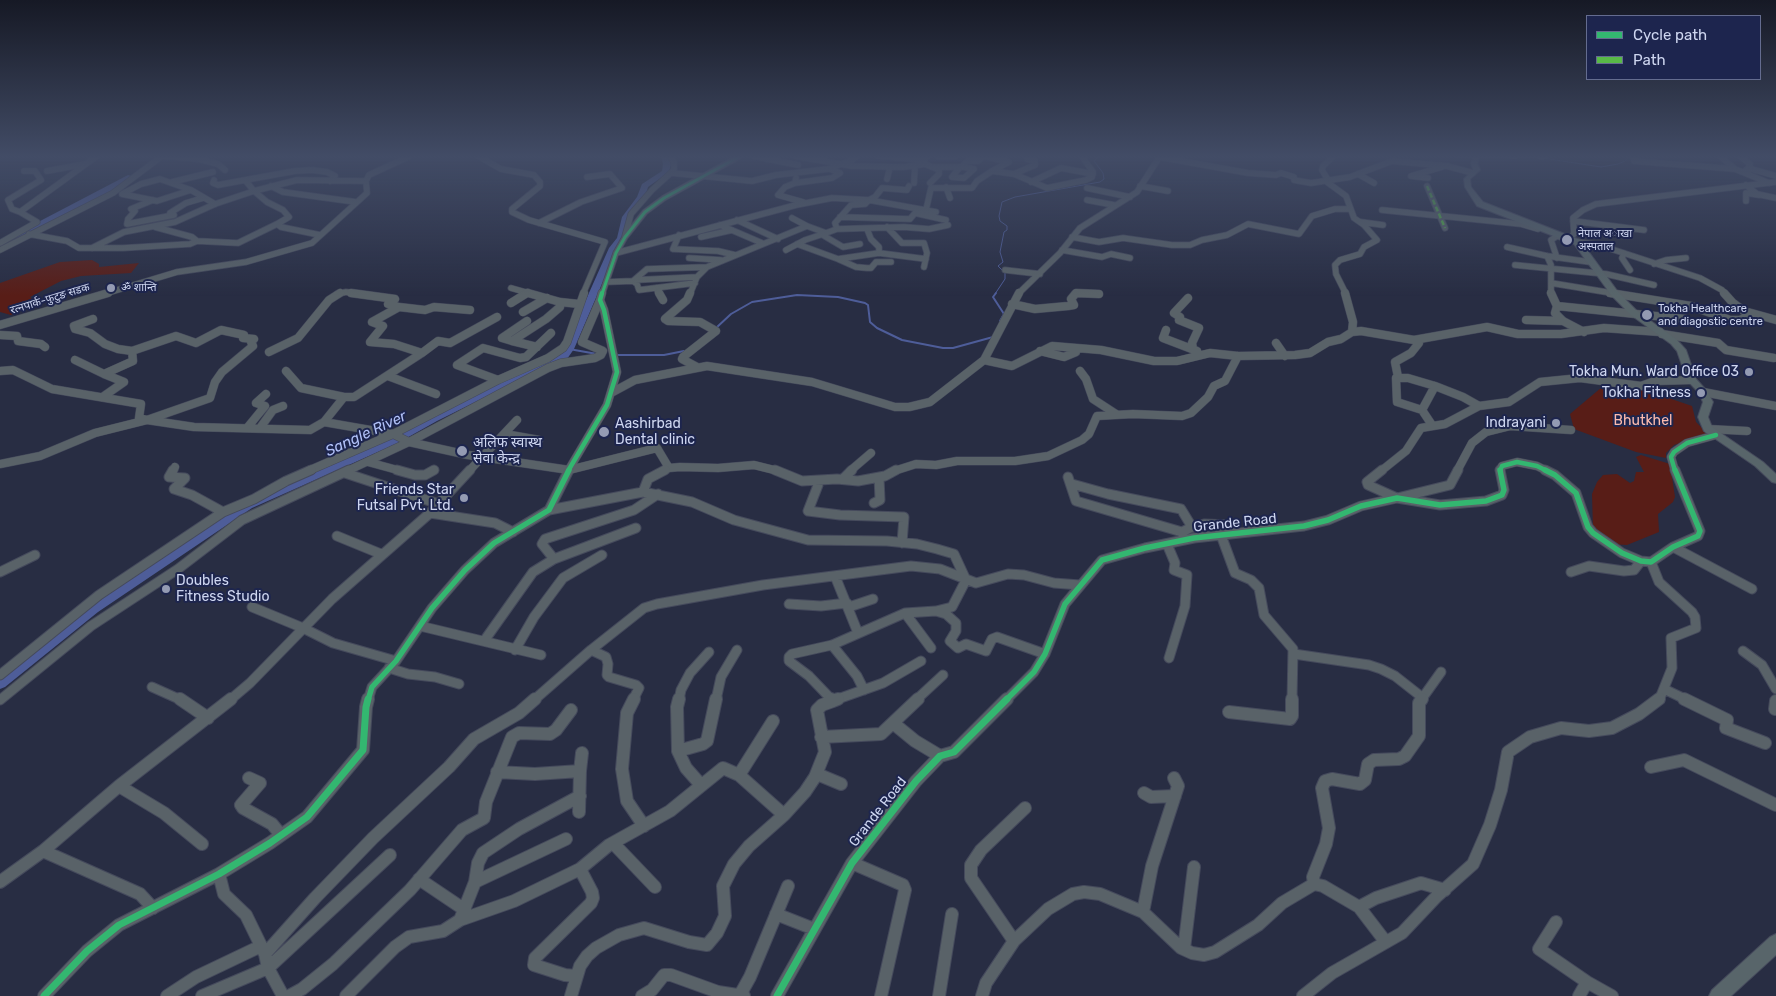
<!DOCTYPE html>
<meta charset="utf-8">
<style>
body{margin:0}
#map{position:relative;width:1776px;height:996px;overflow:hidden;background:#282d43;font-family:Rubik,sans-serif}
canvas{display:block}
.legend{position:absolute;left:1586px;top:15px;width:175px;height:65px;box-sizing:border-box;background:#1d254e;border:1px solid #646c8f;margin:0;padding:6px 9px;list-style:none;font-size:15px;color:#ced6f0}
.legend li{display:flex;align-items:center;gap:10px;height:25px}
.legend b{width:25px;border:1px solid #646c8f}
</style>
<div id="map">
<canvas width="1776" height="996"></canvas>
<ul class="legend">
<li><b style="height:6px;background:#33b770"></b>Cycle path</li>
<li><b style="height:6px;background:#58b947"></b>Path</li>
</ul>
</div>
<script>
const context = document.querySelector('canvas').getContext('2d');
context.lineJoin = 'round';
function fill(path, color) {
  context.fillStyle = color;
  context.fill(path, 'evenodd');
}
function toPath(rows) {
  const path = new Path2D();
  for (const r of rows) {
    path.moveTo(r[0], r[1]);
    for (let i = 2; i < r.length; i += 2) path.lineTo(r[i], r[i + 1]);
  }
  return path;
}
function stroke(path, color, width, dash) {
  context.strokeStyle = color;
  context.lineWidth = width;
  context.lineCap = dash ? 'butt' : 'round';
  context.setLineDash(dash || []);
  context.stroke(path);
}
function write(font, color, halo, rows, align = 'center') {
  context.font = font + ' Rubik,"Noto Sans Devanagari",sans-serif';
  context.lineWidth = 4;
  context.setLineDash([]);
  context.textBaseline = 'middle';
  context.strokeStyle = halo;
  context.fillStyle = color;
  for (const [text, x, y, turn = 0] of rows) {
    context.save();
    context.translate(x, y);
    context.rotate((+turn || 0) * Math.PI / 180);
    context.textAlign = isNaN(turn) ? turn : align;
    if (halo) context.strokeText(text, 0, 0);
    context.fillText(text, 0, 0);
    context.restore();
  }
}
fill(toPath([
 [92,260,99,264,99,267,139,263,131,273,81,276,61,281,30,297,35,302,11,315,0,312,0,283,60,262],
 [1602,387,1648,391,1692,406,1696,422,1708,434,1674,445,1666,453,1666,458,1636,452,1574,429,1570,414],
 [1641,455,1670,464,1675,497,1673,502,1658,514,1659,532,1627,545,1610,544,1593,529,1592,494,1597,482,1603,475,1617,474,1630,483,1634,481,1636,472,1644,472,1636,457]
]), '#581d17');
stroke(toPath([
 [1450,156,1473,158],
 [1478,158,1511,158],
 [1516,158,1538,157],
 [1543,158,1601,167,1618,164,1625,161,1629,156],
 [995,294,1005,279,1005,273,998,266,1003,262,1000,252,1004,232,1007,230,1007,226,1000,221,999,216,1002,202,1015,197,1100,182,1104,179,1103,173,1094,161,1099,156]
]), '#4e5d99', 1);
stroke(toPath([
 [996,293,993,297,1004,314,1000,321],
 [716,328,731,314,752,302,797,295,838,297,865,303,868,305,870,322,877,328,902,340,943,348,953,348,993,337],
 [569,349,597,354],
 [617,355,664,355,684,351]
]), '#4e5d99', 2);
fill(toPath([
 [661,156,668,156,671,164,669,172,648,187,645,197,630,217,625,238,617,249,574,349,567,359,534,373,437,421,396,444,252,508,98,612,5,687,0,689,0,674,88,604,244,502,388,440,429,417,526,369,559,355,564,349,609,248,617,238,622,217,637,197,642,184,662,171,663,164,661,156],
 [128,175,135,177,129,183,5,248,0,248,0,244,21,231,128,175]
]), '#4e5d99');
const minorFar3 = toPath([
 [162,156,199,159,218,164,225,170],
 [478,156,501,169,534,175,540,182,540,186,512,209,512,212,529,220,605,242,583,294],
 [753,156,798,165],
 [795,156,852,166,904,167,925,164,932,167,962,167,967,161,978,161,983,156],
 [878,156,924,160,928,156],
 [984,156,1009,162,992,171],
 [1512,156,1515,156],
 [1539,156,1542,157],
 [1633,156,1634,161,1735,169,1720,156],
 [1740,156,1750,164,1749,170,1746,170],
 [938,157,955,157],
 [1160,157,1248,173,1276,175,1281,173,1294,177,1294,180,1311,183,1350,177,1392,161,1447,166,1473,173],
 [960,167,952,177,964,178,974,169,964,167],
 [1748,168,1776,176],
 [1735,169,1769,183],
 [47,171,85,164],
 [672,173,752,181,776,175,828,169,852,160,857,156],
 [1014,174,1035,165,1035,161,1027,159,1031,156],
 [1358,174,1374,183],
 [796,178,795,183,785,187,778,195,803,202],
 [1428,178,1411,176,1442,167],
 [160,179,191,190,157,201,122,194,141,184,160,179],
 [887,179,890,167],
 [214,180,213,183,218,185,245,180,254,191,297,180,366,181],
 [245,180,295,171,312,170,327,172,335,176,330,181],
 [1328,180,1322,170,1323,166,1334,156],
 [172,182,213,172],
 [1031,182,1061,168,1093,174],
 [1327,182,1346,196,1354,218,1364,225,1377,240,1364,247,1360,254,1340,260,1335,265,1336,274,1346,294],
 [795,183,832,178,840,173,830,169],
 [914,183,915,166],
 [930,183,939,174,939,170,933,167],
 [1746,185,1757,194,1776,198],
 [271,186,283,192,356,202],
 [1140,186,1168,191],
 [1427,186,1445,228],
 [946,187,950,198],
 [1087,188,1130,197],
 [191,190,215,204],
 [153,200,131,209,135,211,128,219,127,224,174,215,170,213,186,203,203,198],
 [1087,200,1114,205],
 [1746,201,1746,193,1759,195],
 [926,210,931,188,972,188,977,181,992,171,1014,174,1047,188,1086,180,1092,177,1093,172,1083,158],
 [1382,210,1521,224,1538,229],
 [20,212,12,209,8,200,41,180,35,171,24,171],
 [840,217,910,219,915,213,946,220],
 [792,218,807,226],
 [737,220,778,239],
 [1573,221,1644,230],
 [1361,222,1383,225],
 [539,223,581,202,622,188,610,174,587,177],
 [720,225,762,243],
 [155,227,192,237,197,241],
 [887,227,902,243,924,243,927,253,924,267],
 [837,229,904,227,929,229,948,225],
 [29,234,67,241,79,248,123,248,190,244,197,241,238,243,277,224],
 [821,234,843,247,860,244],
 [679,235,673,249,718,251,735,255],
 [625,236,631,214,652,190,674,170,674,162,670,156],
 [1557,236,1551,240,1557,258],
 [701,237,732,230],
 [1072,237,1099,242,1123,238,1172,245,1190,245,1202,240,1227,235,1248,224,1299,234,1312,216,1335,209,1350,209],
 [1560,237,1569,238,1574,234,1573,218,1583,210,1596,204,1776,182],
 [1577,242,1599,245,1700,278,1722,290,1725,294],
 [0,243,37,222,20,212,97,156],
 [797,244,838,259,879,253,879,247,871,239,867,229],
 [1507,247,1547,256,1590,262],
 [92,248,124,232,175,222,215,204,254,191,267,202,283,210,289,217,277,224,281,227,320,235],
 [0,250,113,193,162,156],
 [786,250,805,240,826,233],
 [1062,250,1102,257,1111,254,1130,258],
 [616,253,796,205,832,198,869,200,875,197,882,188,907,190,909,186],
 [879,253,926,259],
 [1624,253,1622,258,1630,270],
 [1547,256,1551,265,1551,294],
 [689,258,721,260],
 [838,259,856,267,867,268,871,268,876,262,891,262],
 [1654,264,1666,260,1686,258],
 [1515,265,1606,274,1654,285],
 [1005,270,1040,274],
 [635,280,697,277],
 [633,281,637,284,639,290,695,283],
 [606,282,633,281,647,269,707,267],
 [1551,283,1618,294],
 [511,288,532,294],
 [656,288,659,294],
 [104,294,177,272,246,262,312,243,367,193,366,181,369,175,410,156],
 [337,294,346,292,360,294],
 [525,294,528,292],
 [602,294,616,253,625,237,645,212,664,198,740,156],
 [690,294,697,277,707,267,807,226,826,233,837,229,835,223,851,205,865,204,869,200,936,212],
 [1018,294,1060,253,1080,228,1137,192,1160,156],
 [1075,294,1099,294]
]);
const minorFar2 = toPath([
 [528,293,560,302,579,304],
 [659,293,663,300],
 [690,293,687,300,665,319,668,321,700,322,716,331,683,357,682,359,697,367],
 [1345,293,1353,322,1352,332],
 [1551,293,1557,306,1555,313,1563,321,1584,332],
 [1610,293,1691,306,1730,320,1740,320,1752,314],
 [1724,293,1733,303,1744,311,1776,320],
 [1188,298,1174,313,1180,317,1179,320,1199,328,1192,343,1193,349],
 [511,303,527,293],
 [1012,304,1035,309,1068,306,1074,305,1071,299,1076,293,1099,294],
 [1557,306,1685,319],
 [399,307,425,310,434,307,470,310],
 [523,312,547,298],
 [93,319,74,326,75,329,90,333,105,344,118,349,132,351],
 [1526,320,1563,321],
 [0,325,108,293],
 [1166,330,1163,338,1197,351],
 [1662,334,1718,343,1726,350,1774,358],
 [0,335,17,336,18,341,41,344,45,347],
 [512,341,502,338,527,321],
 [1276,343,1285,356],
 [537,347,512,341,546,319,560,307,560,302],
 [1040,351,1064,357,1076,352,1076,348],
 [269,352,298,338,329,300,340,293],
 [422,353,438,341,450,343,497,317],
 [984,360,1012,366,1052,346,1101,350,1154,361,1177,361,1210,353,1238,356,1295,355,1310,353,1328,342,1341,339,1352,332,1361,331,1414,340,1487,327,1518,334,1561,334,1604,328,1660,332],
 [0,371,13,370,52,389,141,404,139,418,147,420,194,427,310,430,324,422,344,397,354,397,422,353,394,344,370,342,383,326,372,322,399,307,388,304,395,299,351,293],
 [286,371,301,388,344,397],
 [1080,371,1086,379,1093,399,1116,414],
 [104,374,124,382,104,396],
 [388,376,436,394],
 [1398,377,1395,362,1411,353,1419,343,1419,340],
 [498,380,457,365,483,348,520,358,526,357,551,333],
 [1703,392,1776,406],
 [611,393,635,380,707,366,812,382,895,407,909,407,930,402,984,360,1019,293],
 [1422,410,1397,402,1396,378,1408,378,1435,386,1463,397,1479,406],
 [324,422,393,434,409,442,468,455,569,470,657,448,669,468],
 [1432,425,1422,410,1435,386],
 [247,428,265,406,256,403,266,394],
 [260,428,273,410,283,406],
 [1708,429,1747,431],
 [505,434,539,440],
 [368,462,401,471],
 [0,464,40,456,95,433,147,420,210,398,215,382,222,372,253,346,251,342,254,339,243,338,244,335,221,330,196,343,176,336,132,351,133,361,104,374,75,360],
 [173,471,175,467],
 [308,471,393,434,498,380,548,358,563,348,567,342,584,293],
 [347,471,409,442,548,368,561,363,595,358,601,355,603,351,582,342,600,300],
 [432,471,434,470],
 [469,471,517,420],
 [568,471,607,405,617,372,604,310,600,300,602,293],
 [663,471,669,468,680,467,718,468,754,465,778,471],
 [850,471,871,453],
 [894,471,916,464,936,465,957,461,1015,461,1048,456,1082,440,1089,434,1097,416,1133,414,1182,416,1191,413,1208,397,1214,386,1225,381,1238,356],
 [1381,471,1406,451,1421,428,1445,424,1479,406,1509,402,1540,382,1580,378,1641,386,1655,381,1692,380],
 [1457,471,1472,443,1486,432,1510,426,1571,430],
 [1500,471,1502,466,1517,462,1537,466,1547,471],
 [1675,471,1671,457,1674,452,1687,443,1716,435]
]);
const minorFar1 = toPath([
 [173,470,169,477,185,478,174,489,192,495,223,512,254,499,286,481,311,470],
 [397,470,415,475,425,475,434,470],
 [775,470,802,481,837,479,858,481,885,476,896,470],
 [1382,470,1367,482,1368,485,1397,498,1450,485,1458,470],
 [1545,470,1555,475,1576,493,1588,527,1593,533,1622,553,1641,561,1651,562,1673,547,1698,536,1700,531,1675,470],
 [345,473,439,504],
 [1068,477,1076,501,1182,532,1183,535],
 [843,479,852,470],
 [820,480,808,511,840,515,904,517,902,543],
 [1072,484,1108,494,1181,509,1192,527,1182,532],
 [643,492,648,479,665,470],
 [874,503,880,500,879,477],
 [549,510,643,492,692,502,734,520,808,540,887,541,917,544,937,549,954,554,966,580,952,607,936,611],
 [430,513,495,523,513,532],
 [1192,527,1204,524,1233,525],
 [1221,535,1235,573,1251,580,1259,588,1264,615,1293,649,1292,700],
 [337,536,381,554],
 [1167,544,1175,563,1174,570,1187,575,1185,606,1169,658],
 [1673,547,1752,589],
 [554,559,636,528],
 [1651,562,1659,582,1692,612,1695,617,1696,628,1671,638,1672,668,1660,698,1657,700],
 [0,572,35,555],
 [1571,572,1589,566,1624,571,1634,570,1641,561],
 [835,576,858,633],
 [789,604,821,606,847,603],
 [252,607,303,628,333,643,396,661],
 [849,607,873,599],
 [905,613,931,648],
 [420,626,541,655],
 [484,641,533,572,554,559,542,544,545,539,634,510,658,494],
 [832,645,857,676,864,690],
 [515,650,534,617,563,578,602,555],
 [591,650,606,657,608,664,607,675,609,677,636,685,639,688,633,700],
 [1743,651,1762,665,1776,689],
 [1294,654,1369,665,1381,669,1395,676,1423,698],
 [389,668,408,674,435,677,459,684],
 [0,675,99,595,223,512],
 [152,687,181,700],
 [1664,689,1687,700],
 [0,700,91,626,178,569,242,520,349,470],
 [230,700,250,683,332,599,430,513,470,470],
 [368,700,372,687,396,661,432,608,465,570,494,543,549,510,569,470],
 [534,700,591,650,644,608,657,604,763,585,911,566,940,569,976,583,1008,574,1024,575,1054,583,1080,585],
 [679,700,681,690,690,673,709,652],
 [716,700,721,677,737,650],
 [832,700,809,676,789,661,789,657,792,654,832,645,905,613,936,611,946,614,956,623,956,631,950,641,958,648,966,644,986,651,992,639,997,637,1045,654],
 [835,700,883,683,921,661],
 [916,700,943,675],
 [1006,700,1034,672,1045,654,1065,604,1102,560,1145,548,1194,538,1304,526,1328,520,1361,506,1397,498,1440,505,1486,501,1502,495,1504,490,1500,470],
 [1421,700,1441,672]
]);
const minor = toPath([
 [180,699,208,718],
 [634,699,627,713,622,769,627,801,644,826],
 [679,699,677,707,678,751,686,768,701,785],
 [1684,699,1727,720,1726,728,1765,743],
 [833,701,838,699],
 [1775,709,1776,701],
 [1229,712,1290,719,1292,716,1292,699],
 [893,723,915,741,940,756],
 [821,737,881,734,918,699],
 [678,751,703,744,707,741,716,699],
 [1651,767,1684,760,1776,805],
 [580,771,582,753],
 [497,772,535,774,580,771,579,812],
 [817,774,841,784],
 [739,775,773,721],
 [249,778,260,783,241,805,243,808,272,824,281,835],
 [119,786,164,813,202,844],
 [1144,793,1151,797,1175,796],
 [613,843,655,887],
 [43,851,140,894,153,908],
 [852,863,903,885,905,890,881,996],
 [219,874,224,894,246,915,265,954,268,968,283,996],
 [419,879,465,910],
 [0,882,43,851,119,786,231,699],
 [475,882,566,839],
 [1314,884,1313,877,1326,844,1329,828,1322,788,1325,781,1332,779,1360,784,1365,780,1368,764,1374,760,1399,759,1405,756,1419,736,1419,703,1422,699],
 [1359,907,1376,898,1421,883,1445,890],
 [1143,912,1152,866,1178,786,1174,778],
 [776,914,814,929],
 [460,920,475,882,478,863,483,853,519,829,580,796],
 [1556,922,1539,949,1587,982],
 [1014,941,971,878,971,865,981,850,1025,808],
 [1184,949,1194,867],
 [265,954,315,898,373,838,449,767,474,739,519,713,535,699],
 [576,976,565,975,534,965,535,958,591,903,593,898,592,892,580,869],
 [740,995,750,977,788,886],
 [44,996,87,951,119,925,219,874,270,843,307,817,363,750,366,707,368,699],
 [167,996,196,977,261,946],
 [202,996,268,968,390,855],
 [289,996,302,989,333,964,410,890,462,830,484,818,486,802,512,737,519,733,550,734,556,730,571,710],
 [346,996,395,947,409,937,443,931,460,920,514,901,580,869,609,845,670,811,723,768,739,775,784,815],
 [571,996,580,966,587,956,596,948,619,935,644,928,689,942,707,945,717,933,725,916,723,886,734,864,749,846,784,815,805,792,815,777,825,752,817,710,822,705,833,701,831,699],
 [642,996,652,990,664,975,671,975,718,992,744,996],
 [777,996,852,863,916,781,940,756,954,752,1007,699],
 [939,996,952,914],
 [982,996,986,983,1014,941,1048,909,1073,894,1084,892,1100,894,1143,912,1181,948,1192,953,1204,955,1215,952,1258,925,1282,903,1314,884,1323,886,1359,907,1385,941],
 [1303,996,1332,973,1402,933,1437,896,1473,864,1490,825,1501,790,1508,752,1530,737,1561,728,1589,731,1612,728,1639,714,1659,699],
 [1579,996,1587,982,1612,996]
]);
const major = toPath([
 [1474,156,1480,156,1477,163,1480,170,1470,179,1471,187,1483,202,1580,240,1618,292,1637,311,1677,340,1686,350,1696,379,1706,390,1713,402,1708,417,1712,427,1763,462,1776,474,1776,483,1772,482,1755,466,1704,431,1698,417,1703,402,1699,393,1687,380,1677,351,1671,344,1631,315,1612,296,1574,244,1477,206,1465,187,1464,179,1473,170,1471,163,1474,156],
 [1776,934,1776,955,1731,996,1709,996,1712,990,1770,937,1776,934]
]);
stroke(minorFar3, '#454a5c', 7);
stroke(minorFar2, '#454a5c', 9);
stroke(minorFar1, '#454a5c', 11);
stroke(minor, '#454a5c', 14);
stroke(major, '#454a5c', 2);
stroke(minorFar3, '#596268', 5.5);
stroke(minorFar2, '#596268', 8);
stroke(minorFar1, '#596268', 9);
stroke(minor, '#596268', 12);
fill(major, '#58656a');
stroke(toPath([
 [1427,186,1445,228]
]), '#58b947', 2.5, [5, 2.5]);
stroke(toPath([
 [602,294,616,253,625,237,645,212,664,198,740,156]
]), '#33b770', 3);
stroke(toPath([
 [568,471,607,405,617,372,604,310,600,300,602,293],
 [1500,471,1502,466,1517,462,1537,466,1547,471],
 [1675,471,1671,457,1674,452,1687,443,1716,435]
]), '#33b770', 4.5);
stroke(toPath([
 [1545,470,1555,475,1576,493,1588,527,1593,533,1622,553,1641,561,1651,562,1673,547,1698,536,1700,531,1675,470],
 [368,700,372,687,396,661,432,608,465,570,494,543,549,510,569,470],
 [1006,700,1034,672,1045,654,1065,604,1102,560,1145,548,1194,538,1304,526,1328,520,1361,506,1397,498,1440,505,1486,501,1502,495,1504,490,1500,470]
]), '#33b770', 5.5);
stroke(toPath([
 [44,996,87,951,119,925,219,874,270,843,307,817,363,750,366,707,368,699],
 [777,996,852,863,916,781,940,756,954,752,1007,699]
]), '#33b770', 7);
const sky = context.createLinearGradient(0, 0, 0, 296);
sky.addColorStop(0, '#161925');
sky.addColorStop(0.53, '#424c66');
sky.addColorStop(1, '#424c6600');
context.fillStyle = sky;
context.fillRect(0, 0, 1776, 296);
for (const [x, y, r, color] of [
 [1567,240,6,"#949bb3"],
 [111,288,5,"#949bb3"],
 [1647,315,6,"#949bb3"],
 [1749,372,5,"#949bb3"],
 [1701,393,5,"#949bb3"],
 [1556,423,5,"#949bb3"],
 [604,432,6,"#949bb3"],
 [462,451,6,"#949bb3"],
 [464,498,5,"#949bb3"],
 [166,589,5,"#949bb3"]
]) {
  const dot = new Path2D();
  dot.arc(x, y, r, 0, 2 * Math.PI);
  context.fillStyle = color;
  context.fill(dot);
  stroke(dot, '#1d254e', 2);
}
write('11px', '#ced6f0', '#1d254e', [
 ["नेपाल अाखा",1578,234],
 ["अस्पताल",1578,247],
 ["ॐ शान्ति",121,288],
 ["Tokha Healthcare",1658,309],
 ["and diagostic centre",1658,322]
], 'left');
write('11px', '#ced6f0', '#1d254e', [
 ["रत्नपार्क-फुटुङ सडक",50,299,-17]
]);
write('14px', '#ced6f0', '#1d254e', [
 ["Tokha Mun. Ward Office 03",1739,372],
 ["Tokha Fitness",1691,393],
 ["Indrayani",1546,423],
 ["Aashirbad",615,424,"left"],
 ["Dental clinic",615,440,"left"],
 ["अलिफ स्वास्थ",473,443,"left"],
 ["सेवा केन्द्र",473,459,"left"],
 ["Friends Star",454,490],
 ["Futsal Pvt. Ltd.",454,506],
 ["Doubles",176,581,"left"],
 ["Fitness Studio",176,597,"left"]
], 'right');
write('14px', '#fdbbad', '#1d254e', [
 ["Bhutkhel",1643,421]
]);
write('14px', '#ced6f0', '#1d254e', [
 ["Grande Road",1235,523,-6],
 ["Grande Road",878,812,-52]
]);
write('italic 15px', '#b0c0f7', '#1d254e', [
 ["Sangle River",366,434,-25]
]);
</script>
